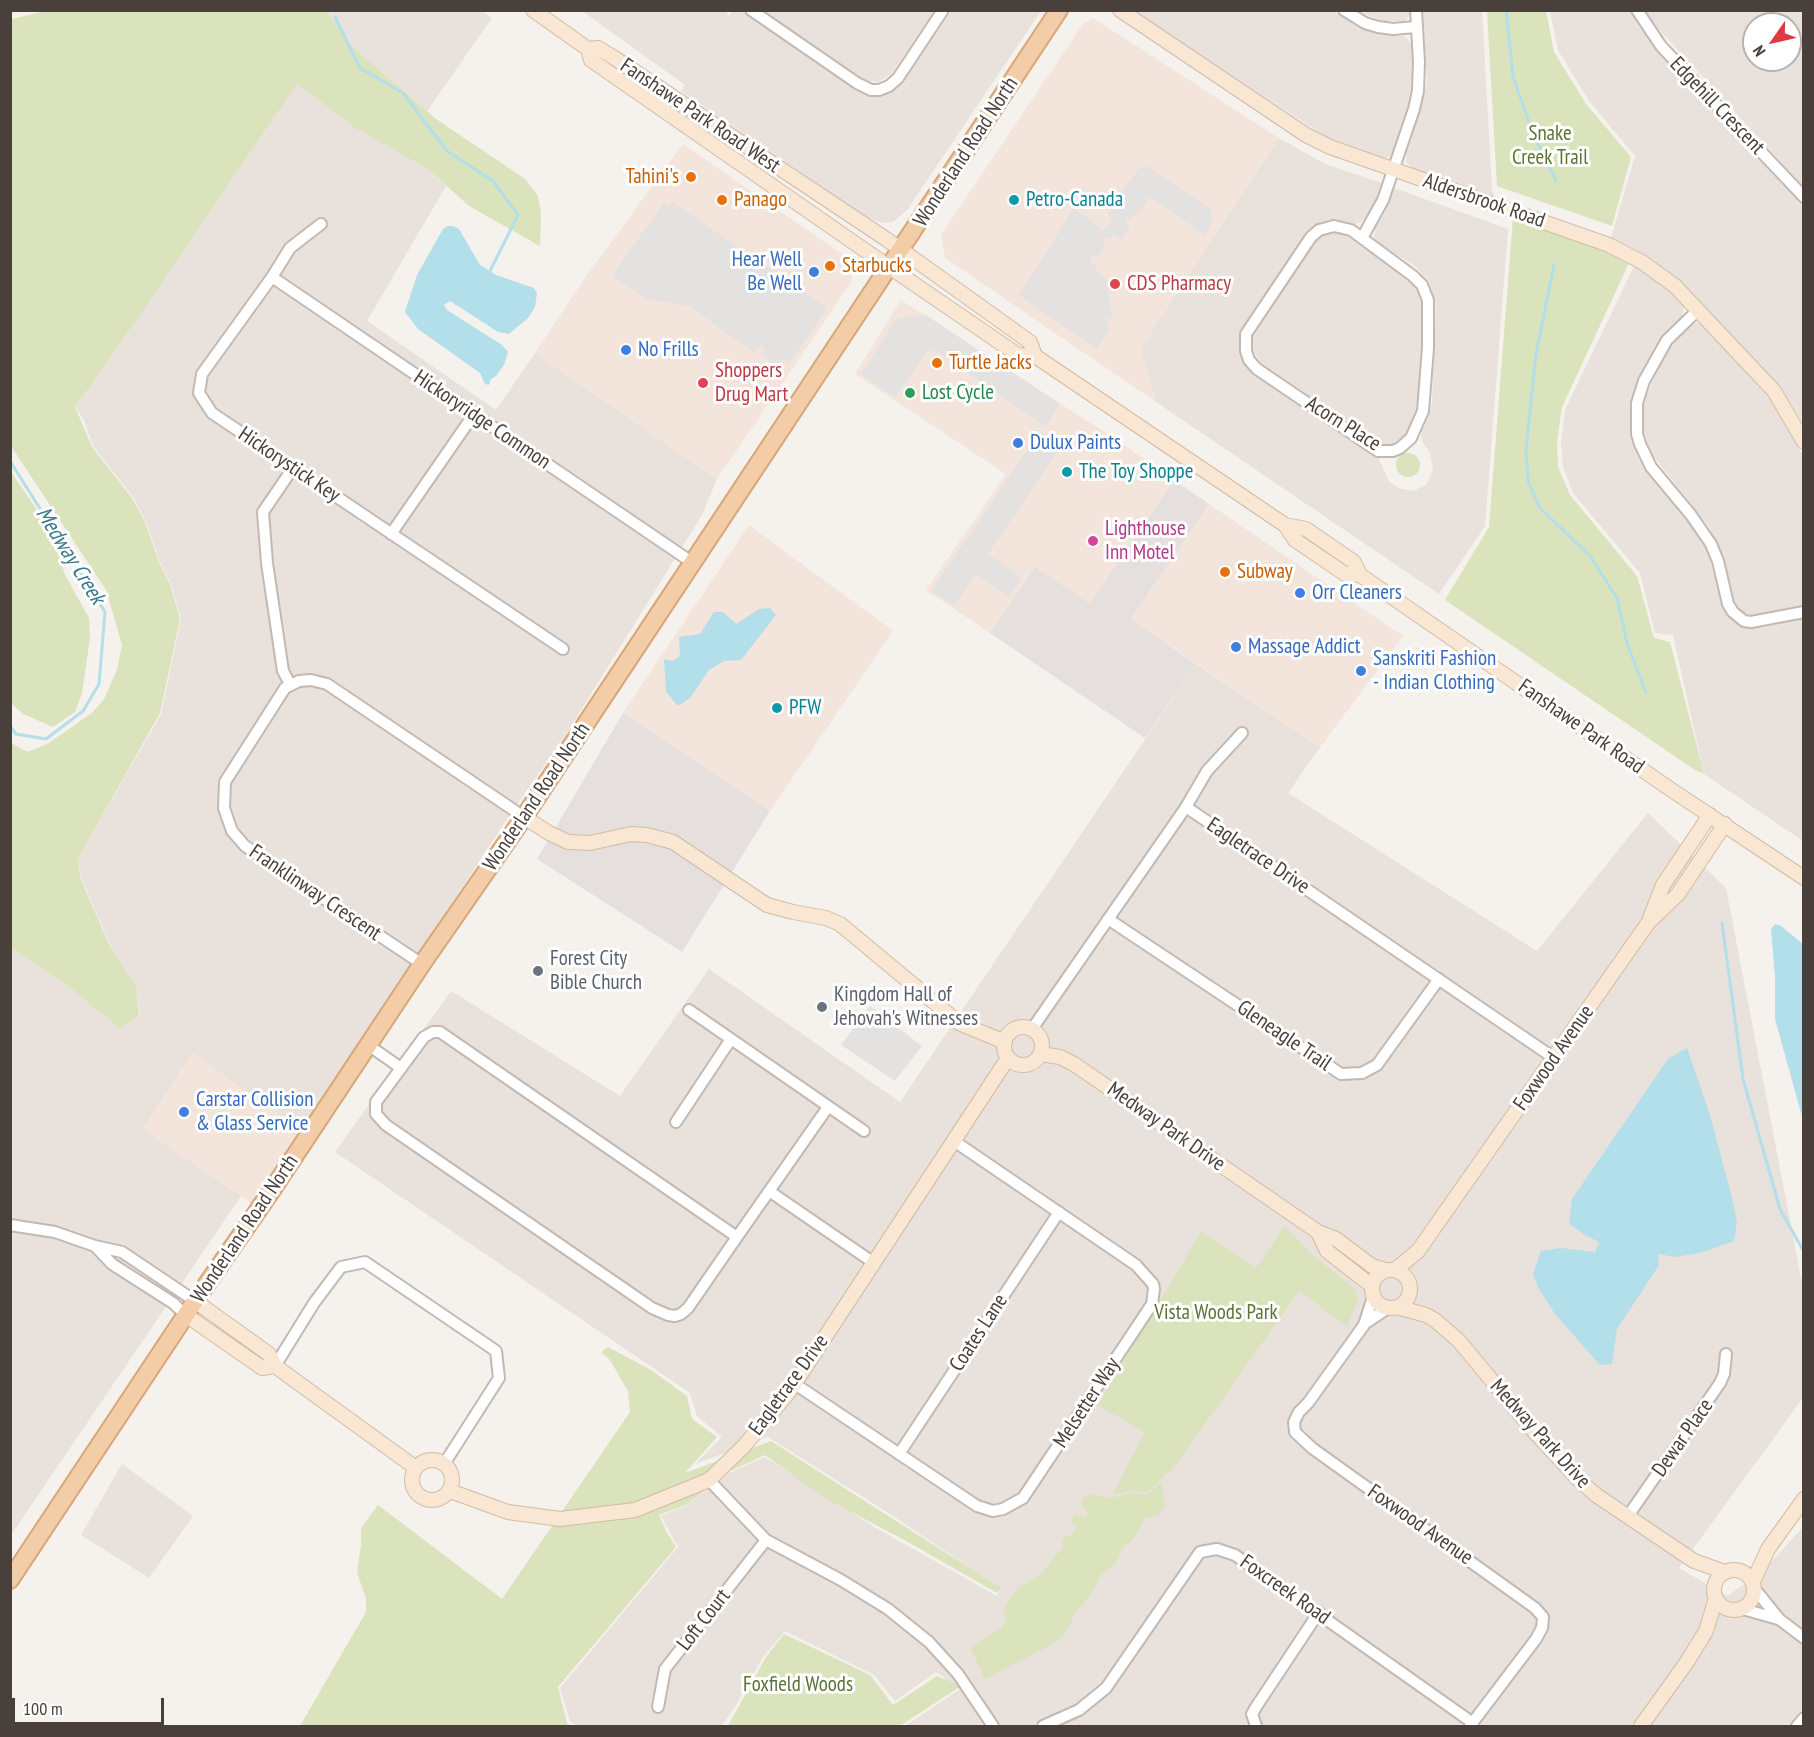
<!DOCTYPE html>
<style>
body{margin:0}
#map{position:relative;width:1814px;height:1737px;overflow:hidden;background:#f5f1ed;font-family:"PT Sans Narrow",sans-serif}
canvas{display:block}
.frame{position:absolute;inset:0;border:12px solid #49403b;pointer-events:none}
.north{position:absolute;left:1742px;top:12px;width:60px;height:60px;box-sizing:border-box;background:#fff;border:2px solid #b6b3b1;border-radius:50%;rotate:236deg;font-size:16px;font-weight:700;line-height:24px;text-align:center;color:#49403b}
.north::after{content:'';display:block;margin:auto;width:21px;height:27px;background:#e13844;clip-path:polygon(50% 0,100% 100%,50% 72%,0 100%)}
.scale{position:absolute;left:12px;top:1698px;width:152px;height:27px;box-sizing:border-box;border:3px solid #49403b;border-top:0;padding-left:8px;font-size:18px;line-height:21px;white-space:nowrap;color:#49403b;-webkit-text-stroke:4px #fff;paint-order:stroke}
</style>
<div id="map">
<canvas width="1814" height="1737"></canvas>
<div class="frame"></div>
<div class="north">N</div>
<div class="scale">100 m</div>
</div>
<script>
const context = document.querySelector('canvas').getContext('2d');
context.lineJoin = 'round';
function fill(path, color) {
  context.fillStyle = color;
  context.fill(path, 'evenodd');
}
function toPath(rows) {
  const path = new Path2D();
  for (const r of rows) {
    if (r.length === 3) {
      path.moveTo(r[0] + r[2], r[1]);
      path.arc(r[0], r[1], r[2], 0, 2 * Math.PI);
      continue;
    }
    path.moveTo(r[0], r[1]);
    for (let i = 2; i < r.length; i += 2) path.lineTo(r[i], r[i + 1]);
  }
  return path;
}
function stroke(path, color, width, dash) {
  context.strokeStyle = color;
  context.lineWidth = width;
  context.lineCap = dash ? 'butt' : 'round';
  context.setLineDash(dash || []);
  context.stroke(path);
}
function write(font, color, halo, rows, align = 'center') {
  context.font = font + ' "PT Sans Narrow",sans-serif';
  context.lineWidth = 6;
  context.setLineDash([]);
  context.textBaseline = 'middle';
  context.strokeStyle = halo;
  context.fillStyle = color;
  for (const [text, x, y, turn = 0] of rows) {
    context.save();
    context.translate(x, y);
    context.rotate((+turn || 0) * Math.PI / 180);
    context.textAlign = isNaN(turn) ? turn : align;
    if (halo) context.strokeText(text, 0, 0);
    context.fillText(text, 0, 0);
    context.restore();
  }
}
fill(toPath([
 [481,10,492,18,427,111,352,46,327,11],
 [726,10,728,16,732,11,740,11,856,89,877,95,886,94,901,84,951,11,1041,11,907,210,893,222,883,223,870,219,681,91,685,85,582,11],
 [762,11,935,10,935,11,892,73,878,82,867,81],
 [1134,11,1334,11,1358,27,1377,34,1405,36,1414,48,1412,84,1406,113,1393,152,1389,157,1383,158,1326,137],
 [1359,11,1410,11,1410,13,1405,21,1382,21],
 [1423,11,1482,11,1492,189,1494,196,1413,169,1407,163,1406,154,1427,83],
 [1550,11,1630,11,1639,27,1803,203,1803,423,1783,391,1682,283,1654,260,1630,246,1611,238,1635,156,1589,101,1558,50],
 [1646,11,1803,11,1803,186,1654,24],
 [1754,24,1790,24,1790,60,1754,60],
 [297,82,355,128,429,170,446,186,367,321,496,410,535,353,717,479,702,515,566,734,513,810,302,1131,192,1053,143,1129,241,1196,11,1535,11,948,73,990,120,1029,140,1015,136,987,109,942,82,880,77,861,161,714,181,619,171,584,160,562,146,522,133,497,93,446,84,420,75,407,136,321],
 [1279,138,1325,164,1382,183,1378,195,1366,218,1359,223,1353,224,1341,221,1329,220,1317,225,1307,234,1246,324,1240,338,1241,350,1244,362,1377,455,1389,481,1398,488,1414,491,1427,484,1433,469,1430,453,1422,441,1421,435,1432,403,1436,304,1428,281,1415,266,1381,245,1374,238,1375,227,1385,213,1394,188,1508,229,1485,526,1439,594,1156,402,1140,349],
 [1340,232,1407,276,1418,288,1425,306,1419,398,1413,420,1402,439,1388,446,1379,444,1262,364,1253,351,1253,337,1312,245,1324,235],
 [1635,264,1663,282,1679,298,1684,307,1682,318,1663,335,1646,365,1631,399,1630,431,1639,460,1705,543,1722,601,1730,617,1749,627,1764,627,1803,618,1803,841,1704,774,1673,635,1655,633,1640,573,1573,493,1563,467,1561,442,1565,410],
 [1695,323,1702,324,1778,408,1803,456,1803,606,1753,615,1747,615,1742,612,1735,603,1720,548,1708,525,1650,452,1643,429,1644,402,1655,376,1671,344,1686,327],
 [1196,664,1320,747,1288,793,1537,951,1648,813,1726,888,1804,1293,1803,1398,1679,1568,1727,1596,1762,1572,1803,1527,1803,1726,905,1726,960,1689,936,1672,895,1701,874,1675,785,1631,763,1657,736,1705,721,1726,576,1726,570,1721,560,1688,678,1547,661,1516,689,1504,727,1474,765,1457,876,1528,997,1596,1000,1588,893,1516,768,1437,695,1464,722,1437,697,1416,690,1393,335,1152,451,991,620,1096,709,969,900,1102],
 [122,1464,193,1516,149,1578,81,1535]
]), '#e8e1dc');
fill(toPath([
 [1093,18,1279,138,1140,349,1156,402,945,258,941,235,1083,24],
 [683,144,849,259,852,281,717,479,535,353,585,278],
 [901,300,1121,443,1174,480,1090,605,1035,567,990,633,926,590,1006,474,855,374],
 [1209,504,1403,636,1320,747,1131,619],
 [749,525,893,631,770,811,623,713],
 [192,1053,303,1132,254,1205,143,1129]
]), '#f3e4dc');
fill(toPath([
 [1174,480,1209,504,1131,619,1196,664,1145,738,990,633,1035,567,1090,604],
 [623,713,770,811,682,952,537,859]
]), '#e5e0de');
fill(toPath([
 [47,11,266,10,267,12,272,10,327,11,352,46,436,119,525,179,538,196,541,213,540,246,469,206,429,170,355,128,297,83,136,321,75,407,92,447,132,498,145,522,159,562,170,584,180,619,160,713,77,861,81,880,108,942,136,987,139,1015,120,1029,73,990,11,948,11,743,28,752,49,743,93,712,104,699,117,670,122,645,106,590,11,446,11,19],
 [1487,11,1546,11,1554,52,1586,104,1631,157,1612,226,1497,186],
 [1513,218,1630,261,1562,407,1557,441,1558,467,1570,495,1637,576,1654,638,1670,642,1704,774,1695,770,1445,600,1489,527],
 [1408,465,12],
 [11,472,35,507,59,556,65,575,89,618,90,638,82,693,75,712,53,727,23,714,11,703],
 [1285,1226,1310,1253,1355,1289,1358,1301,1347,1326,1299,1291,1174,1467,1148,1492,1133,1491,1112,1495,1145,1433,1098,1405,1201,1232,1256,1268],
 [608,1347,651,1370,687,1396,692,1419,717,1437,685,1473,771,1441,1001,1588,997,1593,908,1542,823,1497,765,1455,726,1473,688,1504,659,1515,667,1533,676,1547,558,1687,567,1723,571,1726,300,1726,366,1612,366,1599,357,1572,361,1545,361,1528,378,1505,502,1599,630,1412,628,1391,610,1360,601,1352],
 [1161,1482,1165,1505,1158,1515,1145,1518,1132,1541,1122,1547,1116,1563,1101,1575,1092,1593,1076,1612,1065,1633,1055,1643,985,1679,971,1648,982,1639,1000,1629,1006,1622,1004,1610,1008,1601,1019,1587,1039,1576,1063,1547,1062,1542,1065,1536,1072,1535,1077,1526,1071,1523,1072,1519,1075,1515,1085,1517,1088,1513,1081,1506,1082,1499,1087,1494,1111,1498,1133,1493,1148,1495],
 [784,1634,870,1675,893,1705,937,1676,961,1686,900,1726,728,1726,766,1657]
]), '#dae3bb');
fill(toPath([
 [1147,166,1210,208,1213,220,1205,235,1149,197,1141,211,1125,221,1130,226,1121,240,1115,235,1101,240,1106,244,1097,258,1091,254,1091,264,1095,264,1098,273,1106,278,1113,318,1106,319,1109,329,1096,349,1019,295,1074,208,1103,230,1112,219,1108,214,1138,169],
 [664,202,668,206,672,202,827,308,789,364,781,359,777,366,761,355,765,348,760,345,754,353,689,306,647,299,612,276],
 [926,315,1060,404,1046,427,930,347,895,397,861,374,897,318],
 [1040,431,1061,446,988,554,1022,578,1009,597,976,575,954,606,931,591],
 [870,1006,922,1046,895,1081,841,1045]
]), '#e4e2e0');
fill(toPath([
 [448,226,453,226,459,229,480,265,496,275,534,288,537,293,535,307,528,318,509,334,498,332,450,301,444,305,447,310,502,345,508,352,504,365,496,376,491,379,489,385,485,384,480,373,418,329,405,312,417,275,443,229],
 [770,608,776,615,741,660,724,661,709,670,690,698,678,706,666,692,664,659,673,661,680,656,679,637,700,634,714,612,723,612,736,624,759,609],
 [1775,924,1781,926,1803,944,1803,1120,1775,1019,1775,977,1771,929],
 [1687,1048,1710,1115,1731,1194,1737,1222,1734,1241,1700,1253,1675,1257,1658,1254,1659,1265,1617,1329,1612,1364,1600,1365,1555,1314,1539,1289,1533,1275,1541,1251,1561,1248,1595,1252,1599,1242,1583,1234,1569,1223,1572,1199,1668,1059]
]), '#b2dfe9');
stroke(toPath([
 [1506,10,1513,77,1534,136,1556,181],
 [335,17,360,68,403,93,447,151,493,181,518,215,490,271],
 [1554,265,1536,354,1526,449,1528,481,1540,508,1590,556,1617,598,1627,643,1646,693],
 [10,461,105,612,99,684,83,711,46,739,16,734,10,726],
 [1722,923,1743,1079,1780,1209,1804,1252]
]), '#b2dfe9', 3);
const street = toPath([
 [751,10,857,83,871,90,879,90,889,86,898,78,943,10],
 [1344,10,1365,23,1378,27,1393,29,1416,27],
 [1637,10,1661,46,1804,197],
 [321,224,290,248,272,277,202,374,199,393,212,413,563,649],
 [1334,226,1351,230,1413,276,1422,285,1428,300,1428,348,1423,411,1411,438,1400,448,1393,451,1378,451,1257,369,1249,360,1246,351,1246,334,1311,237,1319,230,1334,226],
 [1362,238,1383,200,1414,109,1418,91,1419,62,1416,10],
 [272,277,693,563],
 [1698,310,1667,340,1644,381,1637,403,1637,434,1640,444,1651,467,1691,515,1711,544,1718,561,1728,604,1733,612,1744,621,1751,622,1804,612],
 [391,534,474,414],
 [290,684,283,671,267,563,263,512,293,468],
 [1186,807,1207,771,1242,733],
 [1108,919,1341,1074,1362,1073,1377,1065,1439,979],
 [422,964,245,846,232,831,224,808,225,782,285,688,299,681,311,680,327,684,524,817],
 [689,1010,864,1131],
 [1032,1029,1186,807,1554,1058],
 [368,1045,401,1068],
 [676,1122,731,1039],
 [769,1191,874,1263],
 [10,1225,55,1232,95,1246,122,1252,195,1301],
 [737,1237,440,1032,433,1032,424,1037,376,1102,376,1114,386,1125,652,1308,668,1315,675,1316,681,1314,688,1308,737,1237,828,1107],
 [95,1246,112,1264,173,1303,186,1315],
 [1373,1297,1364,1325,1308,1403,1299,1412,1294,1422,1295,1432,1312,1448,1535,1608,1543,1617,1542,1628,1536,1639,1470,1726],
 [1364,1324,1388,1308],
 [275,1366,314,1303,341,1267,365,1262,496,1351,499,1378,444,1464],
 [795,1384,977,1506,993,1511,1003,1509,1023,1498,1152,1304,1154,1289,1153,1284,1136,1265,954,1141],
 [899,1454,1059,1212],
 [709,1480,766,1540,841,1580,888,1609,929,1642,958,1674,993,1726],
 [1628,1516,1720,1383,1724,1374,1726,1354],
 [1754,1588,1779,1619,1804,1638],
 [1743,1609,1778,1619],
 [658,1707,665,1669,766,1540],
 [1043,1726,1079,1710,1106,1688,1200,1552,1217,1549,1235,1555,1473,1723],
 [1256,1726,1252,1714,1256,1707,1319,1612],
 [1797,1726,1804,1718]
]);
const secondary = toPath([
 [533,10,588,49,598,48,613,57,886,239,1030,342,1035,356],
 [1120,10,1306,135,1330,147,1609,245,1642,262,1675,286,1774,391,1804,442],
 [588,49,591,60,866,251,1018,355,1035,356,1285,525,1306,529,1354,562,1360,575,1673,791,1804,878],
 [1285,525,1295,540,1345,574,1360,575],
 [524,817,549,833,568,842,590,843,631,834,647,835,673,842,767,905,793,912,826,918,840,924,959,1023,1005,1042],
 [1650,918,1663,885,1710,815],
 [1023,1046,19],
 [1040,1054,1060,1057,1074,1064,1318,1232,1336,1239,1372,1266,1385,1270],
 [1318,1232,1327,1251,1372,1286],
 [1391,1289,19],
 [1395,1270,1418,1251,1648,923,1678,894,1725,824],
 [195,1301,269,1354,275,1366,416,1468],
 [1397,1307,1426,1315,1435,1320,1459,1341,1532,1429,1579,1480,1596,1495,1694,1561,1725,1572],
 [186,1315,262,1368,275,1366],
 [432,1480,20],
 [450,1491,508,1512,560,1519,635,1510,709,1480,744,1446,789,1392,1008,1058],
 [1734,1590,20],
 [1753,1582,1768,1549,1804,1499],
 [1641,1726,1687,1662,1706,1631,1716,1598]
]);
const primary = toPath([
 [10,1580,195,1301,270,1193,422,964,524,817,1059,10]
]);
stroke(street, '#c2b9b3', 14);
stroke(secondary, '#d1bca4', 16);
stroke(primary, '#d7a679', 20);
stroke(street, '#fff', 10);
stroke(secondary, '#f9e7d3', 14);
stroke(primary, '#f3cda8', 16);
for (const [x, y, r, color] of [
 [691,177,6,"#e8710a"],
 [722,200,6,"#e8710a"],
 [1014,200,6,"#0f9aa8"],
 [830,266,6,"#e8710a"],
 [814,272,6,"#3f7fe0"],
 [1115,284,6,"#e0444e"],
 [626,350,6,"#3f7fe0"],
 [937,363,6,"#e8710a"],
 [703,383,6,"#e0444e"],
 [910,393,6,"#2e9e5b"],
 [1018,443,6,"#3f7fe0"],
 [1067,472,6,"#0f9aa8"],
 [1093,541,6,"#d1479c"],
 [1225,572,6,"#e8710a"],
 [1300,593,6,"#3f7fe0"],
 [1236,647,6,"#3f7fe0"],
 [1361,671,6,"#3f7fe0"],
 [777,708,6,"#0f9aa8"],
 [538,971,6,"#6b7280"],
 [822,1007,6,"#6b7280"],
 [184,1112,6,"#3f7fe0"]
]) {
  const dot = new Path2D();
  dot.arc(x, y, r, 0, 2 * Math.PI);
  context.fillStyle = color;
  context.fill(dot);
  stroke(dot, '#fff', 2);
}
write('21px', '#49403b', '#fff', [
 ["Edgehill Crescent",1717,106,46],
 ["Fanshawe Park Road West",700,116,34],
 ["Wonderland Road North",966,152,-57],
 ["Aldersbrook Road",1484,201,19],
 ["Hickoryridge Common",482,420,34],
 ["Acorn Place",1343,424,32],
 ["Hickorystick Key",289,465,34],
 ["Fanshawe Park Road",1581,727,35],
 ["Wonderland Road North",537,797,-56],
 ["Eagletrace Drive",1258,856,34],
 ["Franklinway Crescent",315,893,34],
 ["Gleneagle Trail",1284,1036,34],
 ["Foxwood Avenue",1554,1058,-55],
 ["Medway Park Drive",1166,1127,35],
 ["Wonderland Road North",245,1229,-56],
 ["Coates Lane",979,1333,-57],
 ["Eagletrace Drive",789,1385,-54],
 ["Melsetter Way",1087,1403,-57],
 ["Medway Park Drive",1540,1434,48],
 ["Dewar Place",1683,1438,-55],
 ["Foxwood Avenue",1420,1525,35],
 ["Foxcreek Road",1285,1590,35],
 ["Loft Court",704,1620,-52]
]);
write('21px', '#5b7434', '#fff', [
 ["Snake",1550,134],
 ["Creek Trail",1550,158],
 ["Vista Woods Park",1216,1313],
 ["Foxfield Woods",798,1685]
]);
write('21px', '#c56008', '#fff', [
 ["Tahini's",679,177,"right"],
 ["Panago",734,200],
 ["Starbucks",842,266],
 ["Turtle Jacks",949,363],
 ["Subway",1237,572]
], 'left');
write('21px', '#0d838f', '#fff', [
 ["Petro-Canada",1026,200],
 ["The Toy Shoppe",1079,472],
 ["PFW",789,708]
], 'left');
write('21px', '#366cbe', '#fff', [
 ["Hear Well",802,260,"right"],
 ["Be Well",802,284,"right"],
 ["No Frills",638,350],
 ["Dulux Paints",1030,443],
 ["Orr Cleaners",1312,593],
 ["Massage Addict",1248,647],
 ["Sanskriti Fashion",1373,659],
 ["- Indian Clothing",1373,683],
 ["Carstar Collision",196,1100],
 ["& Glass Service",196,1124]
], 'left');
write('21px', '#be3a42', '#fff', [
 ["CDS Pharmacy",1127,284],
 ["Shoppers",715,371],
 ["Drug Mart",715,395]
], 'left');
write('21px', '#27864d', '#fff', [
 ["Lost Cycle",922,393]
], 'left');
write('21px', '#b23c85', '#fff', [
 ["Lighthouse",1105,529],
 ["Inn Motel",1105,553]
], 'left');
write('21px', '#5b616d', '#fff', [
 ["Forest City",550,959],
 ["Bible Church",550,983],
 ["Kingdom Hall of",834,995],
 ["Jehovah's Witnesses",834,1019]
], 'left');
write('italic 22px', '#377a8b', '#fff', [
 ["Medway Creek",70,556,58]
]);
</script>
